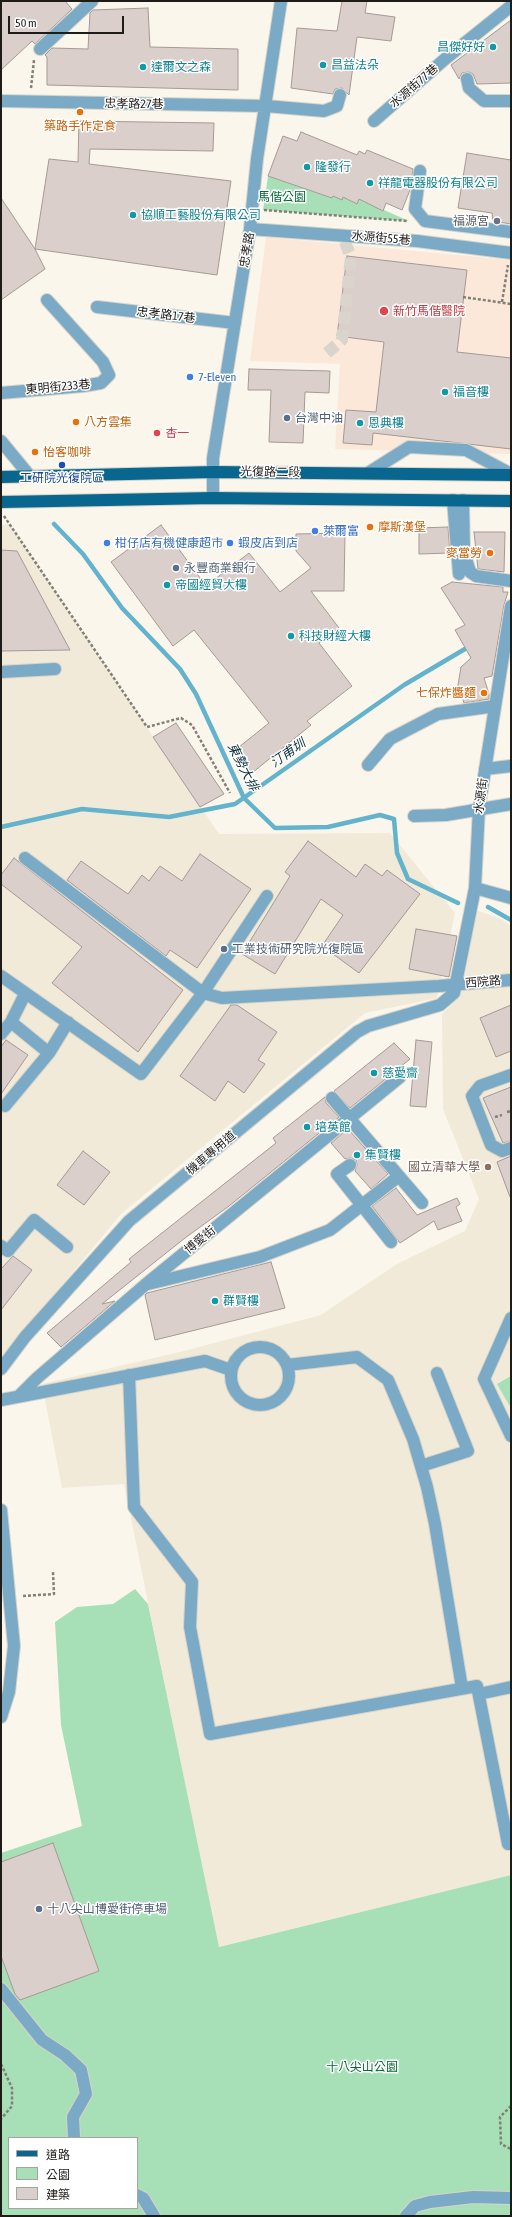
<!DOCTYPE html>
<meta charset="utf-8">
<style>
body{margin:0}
#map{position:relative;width:512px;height:2217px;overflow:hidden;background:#faf6eb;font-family:"Asap Condensed","Noto Sans TC",sans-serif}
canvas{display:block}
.frame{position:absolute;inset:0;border:2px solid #1e1c19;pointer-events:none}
.legend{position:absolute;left:8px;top:2137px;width:130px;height:72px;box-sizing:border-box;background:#fff;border:1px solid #a5a4a3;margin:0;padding:5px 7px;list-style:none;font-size:12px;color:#1e1c19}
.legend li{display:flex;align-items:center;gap:8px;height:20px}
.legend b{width:20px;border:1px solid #a5a4a3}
.scale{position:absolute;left:8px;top:16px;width:116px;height:18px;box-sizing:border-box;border:2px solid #1e1c19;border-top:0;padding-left:5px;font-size:12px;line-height:14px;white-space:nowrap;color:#1e1c19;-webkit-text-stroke:3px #fff;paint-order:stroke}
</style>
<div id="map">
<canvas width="512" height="2217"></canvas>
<div class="frame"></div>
<ul class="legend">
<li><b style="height:5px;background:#09678f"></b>道路</li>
<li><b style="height:11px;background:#a7e0b6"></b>公園</li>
<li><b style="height:11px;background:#dbcfcb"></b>建築</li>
</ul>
<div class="scale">50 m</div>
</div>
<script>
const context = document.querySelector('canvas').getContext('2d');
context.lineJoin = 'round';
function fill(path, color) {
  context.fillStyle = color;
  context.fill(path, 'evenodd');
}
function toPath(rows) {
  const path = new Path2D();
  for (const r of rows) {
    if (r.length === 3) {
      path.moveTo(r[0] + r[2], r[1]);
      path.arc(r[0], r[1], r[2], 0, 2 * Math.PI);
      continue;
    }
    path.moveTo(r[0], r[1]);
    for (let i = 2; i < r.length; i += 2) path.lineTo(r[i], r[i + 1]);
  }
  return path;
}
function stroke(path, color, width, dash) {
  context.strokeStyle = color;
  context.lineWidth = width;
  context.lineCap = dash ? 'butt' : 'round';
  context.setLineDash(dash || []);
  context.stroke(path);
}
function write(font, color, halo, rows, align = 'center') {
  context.font = font + ' "Asap Condensed","Noto Sans TC",sans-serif';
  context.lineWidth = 3;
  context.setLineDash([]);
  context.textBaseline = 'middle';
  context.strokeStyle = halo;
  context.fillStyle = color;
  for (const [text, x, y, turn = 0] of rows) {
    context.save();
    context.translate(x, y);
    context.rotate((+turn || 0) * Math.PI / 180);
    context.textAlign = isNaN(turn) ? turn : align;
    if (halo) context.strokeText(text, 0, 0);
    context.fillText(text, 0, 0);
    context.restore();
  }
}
fill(toPath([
 [9,524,219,834,390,833,455,913,437,998,365,1013,121,1214,1,1359,1,525],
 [476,910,501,919,511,926,511,1875,218,1947,124,1484,62,1488,42,1384,180,1352,321,1315,397,1264,465,1231,479,1199,443,1109,442,1014,453,1003,464,984]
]), '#f1ead8');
fill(toPath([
 [266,237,511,260,511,454,335,449,340,364,250,361]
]), '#fce8d8');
fill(toPath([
 [268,176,332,198,334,192,357,203,359,199,409,221,263,210],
 [511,1376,511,1408,497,1384],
 [135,1589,148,1604,219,1947,511,1875,511,2216,1,2216,1,1853,82,1826,61,1725,55,1622,77,1607,113,1604],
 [9,2138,137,2138,137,2208,9,2208]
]), '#a7e0b6');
stroke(toPath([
 [54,524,83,554,122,608,180,669,196,694,244,798,275,828,328,827,380,815,394,819,397,853,408,879,458,903],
 [1,827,82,809,169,817,235,804,404,685,470,646],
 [488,907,511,920]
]), '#63b3cc', 4.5);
const building = toPath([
 [1,1,65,1,72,9,35,44,32,41,1,70,1,1],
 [342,1,367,1,365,13,395,17,391,41,357,37,349,95,342,88,335,89,333,94,291,88,297,28,337,31,342,1],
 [148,8,150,47,238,49,238,90,47,85,47,57,45,55,52,48,88,49,90,13,93,10,148,8],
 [511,20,511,83,477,84,473,74,469,72,462,73,459,79,451,65,511,20],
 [79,121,214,123,213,151,90,149,89,164,231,181,217,275,35,249,49,159,78,162,79,121],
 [301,132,357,155,359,151,365,154,367,150,413,169,410,190,402,210,386,203,383,211,359,199,357,204,343,197,342,200,333,196,332,198,268,176,283,136,297,141,301,132],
 [467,153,511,160,511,224,493,221,492,213,458,208,467,153],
 [1,198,35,249,45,269,1,300,1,198],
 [347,256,467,270,457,352,511,358,511,449,373,433,372,445,343,443,346,410,376,412,384,342,337,336,347,256],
 [249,369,330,371,329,393,305,392,303,443,269,442,271,390,248,390,249,369],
 [161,525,206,586,249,553,280,592,311,568,296,551,296,534,345,533,344,591,311,591,339,628,319,643,352,686,307,721,311,725,252,773,234,751,269,723,194,630,173,646,111,562,161,525],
 [448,527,450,553,419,554,419,528,448,527],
 [474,532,505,532,504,572,478,569,474,532],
 [1,550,17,551,70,650,1,651,1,550],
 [452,582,503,587,503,592,508,592,504,605,492,676,484,678,489,694,489,699,464,703,458,685,461,667,471,658,455,630,465,625,441,588,452,582],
 [176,723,224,794,200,807,153,737,176,723],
 [308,841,356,877,365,864,382,876,387,870,420,894,359,973,322,946,343,915,321,899,275,974,242,954,290,876,285,872,308,841],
 [200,854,251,889,197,968,170,950,166,956,67,880,81,861,128,894,142,875,149,881,160,866,182,881,200,854],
 [14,858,183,990,138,1052,52,983,82,947,1,884,1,875,14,858],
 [416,929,457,936,449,977,409,969,416,929],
 [231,1005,237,1005,277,1032,258,1060,265,1064,244,1093,228,1081,215,1101,180,1076,231,1005],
 [511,1005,511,1051,496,1057,480,1018,511,1005],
 [6,1040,28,1055,1,1094,1,1047,6,1040],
 [416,1040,432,1042,426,1107,410,1106,416,1040],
 [394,1043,410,1059,350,1108,334,1091,394,1043],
 [511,1087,511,1141,503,1143,483,1098,511,1087],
 [325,1097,326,1103,339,1117,229,1206,185,1238,102,1304,115,1301,61,1347,47,1333,131,1262,129,1259,276,1143,273,1138,325,1097],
 [348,1129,388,1174,371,1189,355,1171,357,1165,356,1160,350,1158,345,1159,331,1143,348,1129],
 [83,1151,110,1172,84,1205,57,1185,83,1151],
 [511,1156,511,1196,510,1197,497,1162,511,1156],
 [396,1188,417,1215,457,1198,460,1204,456,1207,462,1221,438,1230,434,1221,400,1243,372,1206,396,1188],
 [13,1256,32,1270,1,1310,1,1269,13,1256],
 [271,1262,285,1308,155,1340,145,1295,147,1293,271,1262],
 [53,1843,99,1971,20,2000,15,1994,1,1956,1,1862,53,1843]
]);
fill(building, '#dbcfcb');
stroke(building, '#a59996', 1);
stroke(toPath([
 [327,353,342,340,351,257,342,235]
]), '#d9d5cc', 12, [12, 6]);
const minor = toPath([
 [40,49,92,1],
 [467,79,469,88,484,101,511,101],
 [1,101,266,106,324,111,337,106,340,95],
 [374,121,445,59,511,6],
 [420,171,415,209,425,221,511,232],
 [250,229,417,241,511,253],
 [97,307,235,323],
 [1,393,83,386,101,383,109,375,103,362,47,300],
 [1,441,29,475],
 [368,473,409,447,466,450,511,474],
 [213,498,213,458,250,229,257,159,281,1],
 [453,500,459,574],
 [463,500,464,552,470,572,476,576,511,581],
 [1,672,55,669],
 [368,765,390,739,438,714,495,706],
 [485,769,511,766],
 [414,816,446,815,511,804],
 [25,858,203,993,267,896],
 [475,888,511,898],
 [1,976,141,1074,203,993,222,998,439,986,511,980],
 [11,1022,49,1053],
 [1,1034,11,1022,25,994],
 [511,1075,480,1086,472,1096,491,1145,502,1151,511,1148],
 [332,1098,422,1203],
 [5,1106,49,1053,68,1022],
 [350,1165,337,1174,391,1242],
 [1,1246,8,1251,34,1220,67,1247],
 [148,1284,260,1257,330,1230,399,1176],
 [511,1318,484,1379,511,1436],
 [260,1376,29],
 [287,1365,357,1357,388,1380,413,1439,427,1487,435,1524,462,1688],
 [1,1369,25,1337,129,1221,357,1032,368,1026,440,1005,454,993,475,888,479,808,511,606],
 [129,1375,134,1507,192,1582,190,1627,210,1734,477,1686,508,1844],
 [19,1396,37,1378,145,1285,400,1077],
 [1,1400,205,1361,231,1370],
 [421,1466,468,1451,437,1373],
 [1,1510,14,1646,9,1692,1,1717],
 [479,1694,511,1687],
 [1,1989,42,2040,65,2055,81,2070,86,2094,73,2117,74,2138],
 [137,2195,143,2198,154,2216],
 [406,2216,415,2206,430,2202,473,2197,511,2198]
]);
const major = toPath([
 [1,477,214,472,511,475],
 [1,502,213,498,511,501]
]);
stroke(minor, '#d7d3c9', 14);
stroke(major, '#d7d3c9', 14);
stroke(toPath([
 [31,88,34,60],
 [264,210,407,221],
 [463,297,511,304],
 [502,302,508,265],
 [4,516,147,727,181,718,192,725,230,793],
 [507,1112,511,1111],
 [495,1117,502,1115],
 [23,1596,54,1594,53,1572],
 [1,2064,12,2088,12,2106,1,2119],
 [511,2106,500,2117,501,2144,511,2149]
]), '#827f78', 2.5, [3, 2]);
stroke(minor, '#7aaac6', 12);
stroke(major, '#09678f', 12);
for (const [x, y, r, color] of [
 [493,47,4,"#0f9aa8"],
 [323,65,4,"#0f9aa8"],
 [143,67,4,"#0f9aa8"],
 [80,112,4,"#e8710a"],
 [307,167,4,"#0f9aa8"],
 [370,183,4,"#0f9aa8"],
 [133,215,4,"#0f9aa8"],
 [497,221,4,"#6b7280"],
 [384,311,5,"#e0444e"],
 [190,377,4,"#3f7fe0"],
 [445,392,4,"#0f9aa8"],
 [287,418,4,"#5c6f8a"],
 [76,422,4,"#e8710a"],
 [360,423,4,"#0f9aa8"],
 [157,433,4,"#e0444e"],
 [35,452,4,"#e8710a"],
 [62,465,4,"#1a4fb4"],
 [370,527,4,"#e8710a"],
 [315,531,4,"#3f7fe0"],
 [107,543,4,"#3f7fe0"],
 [230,543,4,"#3f7fe0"],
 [490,553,4,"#e8710a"],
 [176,568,4,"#5c6f8a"],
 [167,585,4,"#0f9aa8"],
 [291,636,4,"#0f9aa8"],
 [484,693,4,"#e8710a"],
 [224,949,4,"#5c6f8a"],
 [374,1073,4,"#0f9aa8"],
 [307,1127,4,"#0f9aa8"],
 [357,1155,4,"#0f9aa8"],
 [488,1167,4,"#8d6e63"],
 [215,1301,4,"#0f9aa8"],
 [39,1909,4,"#5c6f8a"]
]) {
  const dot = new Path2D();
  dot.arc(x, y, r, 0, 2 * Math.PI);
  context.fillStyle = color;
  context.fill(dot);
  stroke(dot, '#fff', 1.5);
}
write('12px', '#0d838f', '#fff', [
 ["昌傑好好",485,47,"right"],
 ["昌益法朵",331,65],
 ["達爾文之森",151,67],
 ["隆發行",315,167],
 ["祥龍電器股份有限公司",378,183],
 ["協順工藝股份有限公司",141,215],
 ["福音樓",453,392],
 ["恩典樓",368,423],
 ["帝國經貿大樓",175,585],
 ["科技財經大樓",299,636],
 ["慈愛齋",382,1073],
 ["培英館",315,1127],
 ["集賢樓",365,1155],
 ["群賢樓",223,1301]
], 'left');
write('12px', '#1e1c19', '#fff', [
 ["水源街77巷",414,86,-41],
 ["忠孝路27巷",134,104,1],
 ["水源街55巷",381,238,5],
 ["忠孝路",247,250,-81],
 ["忠孝路17巷",166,315,7],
 ["東明街233巷",58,387,-5],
 ["光復路二段",270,472,1],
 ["水源街",481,796,-83],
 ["西院路",483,982,-5],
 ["機車專用道",211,1153,-40],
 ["博愛街",200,1240,-39]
]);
write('12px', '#c56008', '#fff', [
 ["築路手作定食",80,126,"center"],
 ["八方雲集",84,422],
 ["怡客咖啡",43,452],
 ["摩斯漢堡",378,527],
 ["麥當勞",482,553,"right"],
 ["七保炸醬麵",476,693,"right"]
], 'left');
write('12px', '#066935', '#fff', [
 ["馬偕公園",282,197],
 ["十八尖山公園",362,2067]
]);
write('12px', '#5b616d', '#fff', [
 ["福源宮",489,221]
], 'right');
write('12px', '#be3a42', '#fff', [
 ["新竹馬偕醫院",393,311],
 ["杏一",165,433]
], 'left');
write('12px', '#366cbe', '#fff', [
 ["7-Eleven",198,377],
 ["萊爾富",323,531],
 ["柑仔店有機健康超市",115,543],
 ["蝦皮店到店",238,543]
], 'left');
write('12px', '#4e5e75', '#fff', [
 ["台灣中油",295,418],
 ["永豐商業銀行",184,568],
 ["工業技術研究院光復院區",232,949],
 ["十八尖山博愛街停車場",47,1909]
], 'left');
write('12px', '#164399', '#fff', [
 ["工研院光復院區",62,478]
]);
write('12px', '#785e54', '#fff', [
 ["國立清華大學",480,1167]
], 'right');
write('italic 13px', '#072f3a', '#fff', [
 ["汀甫圳",288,753,-35],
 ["東勢大排",243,767,63]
]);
</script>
